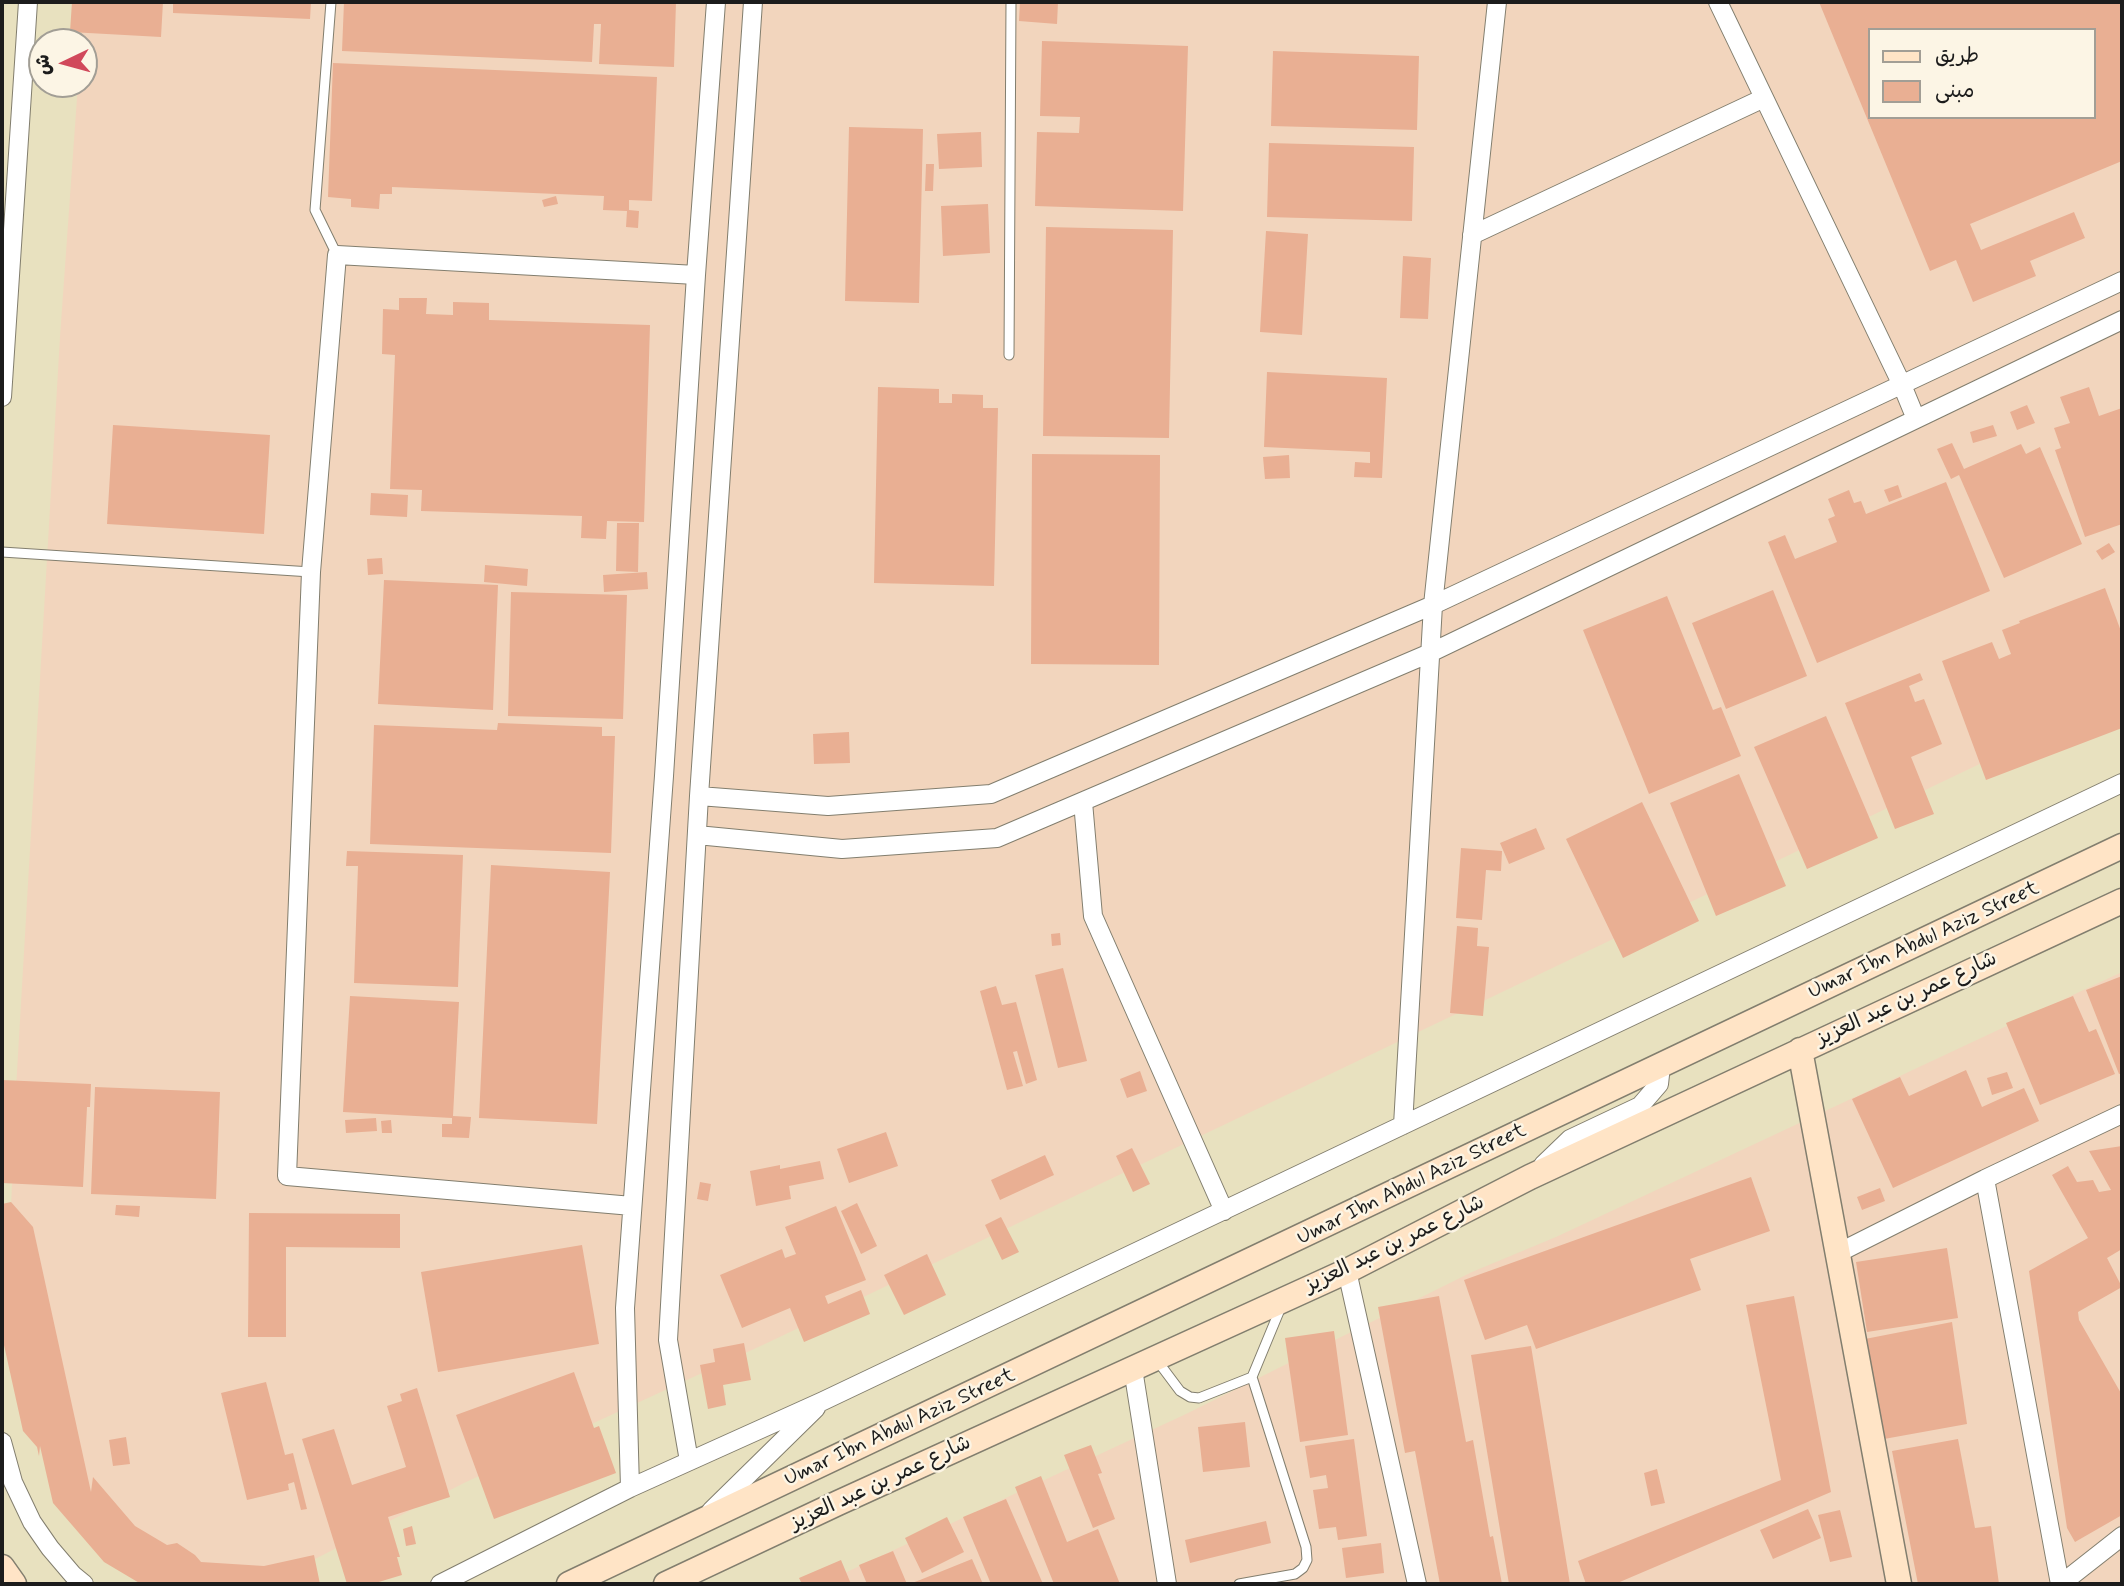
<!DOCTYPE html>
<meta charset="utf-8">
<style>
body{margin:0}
#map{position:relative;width:2124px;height:1586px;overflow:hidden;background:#e8e1bf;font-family:Mynerve,"Playpen Sans Arabic",sans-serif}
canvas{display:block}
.frame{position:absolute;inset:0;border:4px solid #1c1c1c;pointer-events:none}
.legend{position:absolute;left:1868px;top:28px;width:228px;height:91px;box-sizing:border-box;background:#fcf5e5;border:2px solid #a29e95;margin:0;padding:9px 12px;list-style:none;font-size:21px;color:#1c1c1c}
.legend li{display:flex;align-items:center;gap:14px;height:35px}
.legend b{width:35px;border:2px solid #a29e95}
.north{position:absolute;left:28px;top:28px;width:70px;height:70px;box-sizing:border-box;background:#fcf5e5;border:2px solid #a29e95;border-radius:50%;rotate:265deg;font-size:19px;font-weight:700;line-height:28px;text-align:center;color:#1c1c1c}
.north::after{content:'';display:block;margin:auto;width:24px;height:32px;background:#d1495b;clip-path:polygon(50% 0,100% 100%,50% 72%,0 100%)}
</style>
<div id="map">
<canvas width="2124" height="1586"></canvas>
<div class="frame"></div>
<ul class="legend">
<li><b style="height:9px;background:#ffe4c6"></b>طريق</li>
<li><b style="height:19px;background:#e9af93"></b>مبنى</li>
</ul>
<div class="north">ش</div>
</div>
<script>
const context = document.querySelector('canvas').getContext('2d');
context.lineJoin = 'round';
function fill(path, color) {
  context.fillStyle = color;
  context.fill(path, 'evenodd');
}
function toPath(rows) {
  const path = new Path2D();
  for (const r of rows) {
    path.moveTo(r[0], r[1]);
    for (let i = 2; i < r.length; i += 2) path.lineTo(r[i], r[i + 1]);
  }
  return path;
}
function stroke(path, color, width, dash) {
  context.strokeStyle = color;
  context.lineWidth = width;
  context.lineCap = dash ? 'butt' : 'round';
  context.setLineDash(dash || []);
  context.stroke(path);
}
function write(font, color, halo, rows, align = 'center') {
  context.font = font + ' Mynerve,"Playpen Sans Arabic",sans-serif';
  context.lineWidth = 5;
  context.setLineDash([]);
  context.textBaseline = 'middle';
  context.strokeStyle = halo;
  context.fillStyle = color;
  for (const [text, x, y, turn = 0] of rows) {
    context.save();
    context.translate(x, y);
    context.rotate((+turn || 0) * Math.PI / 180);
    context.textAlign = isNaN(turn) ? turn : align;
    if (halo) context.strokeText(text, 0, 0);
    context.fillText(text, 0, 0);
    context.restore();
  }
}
fill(toPath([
 [83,2,2122,2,2122,696,767,1343,466,1482,266,1584,230,1584,153,1569,106,1541,7,1328,14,1123,60,337,78,84,84,84,84,42,81,42],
 [1870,30,2094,30,2094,117,1870,117],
 [2122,972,2122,1584,821,1584,1186,1414,1472,1272,1556,1237]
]), '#f2d5bd');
fill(toPath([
 [72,2,163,2,161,37,70,32],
 [173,2,311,2,310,19,173,13],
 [344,2,676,2,674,67,599,64,601,24,594,24,592,62,342,51],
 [1020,2,1058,2,1057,24,1019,21],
 [1819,2,2122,2,2122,161,1970,224,1981,250,2074,212,2085,238,2030,261,2036,276,1973,302,1956,260,1930,271],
 [1870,30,2094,30,2094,117,1870,117],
 [1042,41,1188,46,1183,211,1035,206,1037,132,1079,133,1080,117,1040,116],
 [1273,51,1419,56,1417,130,1271,126],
 [333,63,657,77,652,201,629,200,629,210,639,211,638,228,626,227,627,211,603,210,604,196,392,187,392,194,380,194,379,209,351,207,351,199,328,197],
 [849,127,923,129,919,303,845,301],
 [981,132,982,167,939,169,937,134],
 [1269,143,1414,147,1412,221,1267,217],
 [926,164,934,164,933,191,925,191],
 [556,196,558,204,544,207,542,200],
 [988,204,990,253,943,256,941,206],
 [1046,227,1173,230,1169,438,1043,436],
 [1266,231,1308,234,1302,335,1260,332],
 [1403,256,1431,258,1428,319,1400,318],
 [399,298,427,298,426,314,453,315,453,302,489,303,489,320,650,325,644,522,607,521,606,539,581,538,582,516,421,511,422,490,390,489,395,355,382,354,383,309,399,310],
 [1267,372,1387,378,1382,478,1354,477,1355,462,1370,463,1370,452,1264,447],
 [878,387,939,389,939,403,952,403,952,394,983,395,983,408,998,408,994,586,874,583],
 [2089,387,2099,416,2122,408,2122,524,2085,537,2055,450,2061,448,2054,428,2070,423,2060,397],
 [2027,405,2035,423,2017,430,2010,412],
 [113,425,270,435,264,534,107,524],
 [1993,425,1997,436,1973,443,1970,432],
 [1952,443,1964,469,2021,444,2026,454,2040,447,2082,544,2004,578,1959,475,1951,479,1937,449],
 [1032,454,1160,455,1159,665,1031,664],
 [1289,455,1290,478,1265,479,1263,457],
 [1946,482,1990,591,1817,663,1768,542,1785,535,1795,559,1837,542,1828,519,1835,516,1828,499,1849,490,1854,503,1861,501,1866,514],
 [1898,485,1902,497,1889,502,1884,490],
 [371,493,408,495,407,517,370,515],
 [617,523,639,523,638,572,616,571],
 [2109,543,2115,552,2102,560,2096,551],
 [382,558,383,574,368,575,367,559],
 [485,565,528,569,527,586,484,582],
 [647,572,648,589,604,592,603,575],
 [384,580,498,585,493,710,378,704],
 [2105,588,2122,634,2122,728,1986,780,1942,661,1992,642,1999,659,2011,654,2002,630,2020,623,2019,621],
 [1773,590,1807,676,1726,709,1692,623],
 [511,592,627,595,623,719,508,716],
 [1667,596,1713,710,1721,707,1741,756,1649,794,1583,630],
 [1920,673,1923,680,1909,686,1915,702,1924,699,1942,744,1911,757,1934,814,1895,829,1845,703],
 [1826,716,1878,838,1807,869,1754,747],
 [498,723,602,727,602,736,615,736,611,853,370,844,374,725,497,730],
 [849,732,850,763,814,764,813,734],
 [1739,774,1786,886,1716,916,1670,803],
 [1642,802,1699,921,1623,958,1566,839],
 [1536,828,1545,849,1509,864,1500,843],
 [1461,848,1502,851,1501,871,1486,870,1482,920,1456,918],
 [347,851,463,855,458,987,354,983,358,866,346,866],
 [491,865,610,872,597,1124,479,1118],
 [1457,926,1478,928,1477,946,1489,947,1483,1016,1450,1013],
 [1060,933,1061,945,1052,946,1051,934],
 [1063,968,1087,1061,1058,1068,1035,975],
 [2122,976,2122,1073,2119,1074,2086,990],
 [996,986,1002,1005,1016,1002,1037,1080,1026,1084,1017,1051,1013,1052,1023,1086,1007,1090,980,991],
 [350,996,459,1002,453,1116,471,1117,469,1138,442,1137,442,1124,452,1124,452,1118,343,1112],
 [2073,996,2089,1032,2096,1029,2115,1074,2040,1105,2006,1023],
 [1966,1070,1982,1107,2024,1088,2039,1121,1893,1188,1852,1099,1900,1077,1909,1096],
 [1140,1071,1147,1091,1127,1098,1120,1079],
 [2007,1072,2013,1088,1992,1095,1987,1078],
 [2,1080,91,1084,90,1107,87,1107,83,1187,2,1183],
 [95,1087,220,1092,216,1199,91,1194],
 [376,1118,377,1131,346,1133,345,1120],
 [391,1120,392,1133,382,1133,381,1121],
 [886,1132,898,1166,849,1183,837,1149],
 [2122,1146,2122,1249,2107,1258,2122,1287,2078,1312,2079,1320,2122,1395,2122,1515,2075,1542,2067,1528,2029,1271,2088,1238,2052,1175,2068,1166,2077,1182,2093,1180,2099,1192,2111,1190,2089,1151],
 [1132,1148,1150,1184,1133,1192,1116,1156],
 [1045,1155,1054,1175,1000,1200,991,1180],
 [820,1161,824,1179,789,1186,791,1199,756,1206,750,1171,780,1165,780,1169],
 [1751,1177,1770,1231,1690,1259,1701,1290,1536,1349,1527,1325,1485,1340,1464,1280],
 [700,1182,711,1184,708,1201,697,1199],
 [1880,1188,1885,1201,1862,1210,1857,1197],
 [11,1202,33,1227,91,1492,93,1477,135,1526,167,1545,177,1543,195,1555,201,1562,264,1566,314,1555,320,1584,141,1584,104,1562,53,1503,40,1446,39,1456,37,1447,23,1431,2,1336,2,1204],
 [857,1203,877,1246,861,1254,841,1211],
 [116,1205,140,1206,139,1217,115,1215],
 [836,1206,866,1280,825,1296,828,1304,861,1290,870,1314,804,1342,790,1308,742,1328,720,1275,782,1249,785,1258,796,1254,785,1227],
 [249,1213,400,1214,400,1248,286,1247,286,1337,248,1337],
 [1001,1217,1019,1252,1002,1260,985,1225],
 [582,1245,599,1344,438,1372,421,1272],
 [1947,1248,1958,1318,1867,1332,1856,1262],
 [927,1254,946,1295,904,1315,884,1275],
 [1439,1296,1466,1442,1473,1440,1490,1537,1493,1536,1502,1584,1440,1584,1415,1451,1405,1453,1378,1307],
 [1794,1296,1831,1492,1615,1584,1586,1584,1578,1561,1781,1480,1746,1305],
 [1952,1322,1967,1424,1884,1439,1865,1339],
 [1334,1331,1348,1435,1300,1442,1285,1338],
 [744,1343,751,1380,723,1385,726,1405,708,1409,700,1365,715,1362,713,1349],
 [1531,1346,1570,1584,1509,1584,1471,1355],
 [574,1372,594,1428,599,1426,616,1473,494,1519,456,1415],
 [266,1382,285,1455,293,1453,307,1509,301,1510,294,1482,288,1484,289,1490,247,1500,221,1393],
 [417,1388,450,1497,388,1517,400,1557,397,1557,402,1575,372,1584,347,1584,302,1439,334,1429,352,1485,406,1467,387,1406,402,1401,400,1394],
 [1245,1422,1250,1467,1203,1472,1198,1427],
 [126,1437,130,1464,113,1466,109,1440],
 [1354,1439,1367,1536,1338,1540,1336,1527,1319,1529,1313,1490,1328,1488,1326,1475,1310,1478,1305,1446],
 [1958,1439,1975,1528,1991,1526,1999,1584,1918,1584,1892,1451],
 [1091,1445,1102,1473,1098,1474,1115,1519,1093,1528,1064,1455],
 [1657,1469,1665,1503,1651,1506,1644,1473],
 [1041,1476,1067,1542,1098,1529,1120,1584,1054,1584,1015,1487],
 [1006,1499,1043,1584,991,1584,963,1517],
 [1808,1509,1821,1538,1773,1559,1760,1530],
 [1840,1510,1852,1557,1830,1562,1818,1515],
 [947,1517,964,1552,922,1573,905,1538],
 [1266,1521,1271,1543,1190,1563,1185,1540],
 [412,1526,416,1544,406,1546,403,1529],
 [1381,1543,1384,1573,1346,1578,1342,1548],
 [893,1551,907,1584,867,1584,859,1565],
 [972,1559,983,1584,909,1584,920,1580],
 [841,1560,851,1584,802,1584,799,1578]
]), '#e9af93');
const lane = toPath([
 [331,2,315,210,337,255],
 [1009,355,1011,2],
 [2,552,311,572],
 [1156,1359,1180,1391,1190,1397,1199,1398,1252,1377],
 [1239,1584,1295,1574,1303,1568,1307,1560,1306,1547,1252,1377,1281,1307]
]);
const street = toPath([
 [1718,2,1902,385,1916,419],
 [1472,235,1764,98],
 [2,397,28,2],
 [699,796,828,806,991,794,1433,605,2122,281],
 [1083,802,1093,916,1224,1211],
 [697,835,842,849,997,838,1430,653,2122,320],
 [1403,1125,1433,605,1497,2],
 [1543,1165,1570,1139,1640,1106,1659,1084,1661,1066],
 [1985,1179,2060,1584],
 [632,1206,287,1176,311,572,337,255,696,275],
 [1838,1253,1985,1179,2122,1114],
 [1347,1271,1417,1584],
 [1133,1369,1167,1584],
 [2,1442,13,1482,32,1522,50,1548,73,1575,84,1584],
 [689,1461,668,1340,699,796,753,2],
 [630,1488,625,1308,664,776,696,275,716,2],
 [711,1511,816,1408],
 [440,1584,630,1488,823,1401,2122,783],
 [2061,1584,2122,1536]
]);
const secondary = toPath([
 [1800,1050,1899,1584],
 [2,1567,14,1584],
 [569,1584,2122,846],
 [666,1584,838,1503,1347,1271,1530,1177,2122,901]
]);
stroke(lane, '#827e6e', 11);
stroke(street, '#827e6e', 20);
stroke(secondary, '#827e6e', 27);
stroke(lane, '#fff', 9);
stroke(street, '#fff', 18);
stroke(secondary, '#ffe4c6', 24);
write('21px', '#1c1c1c', '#fcf5e5', [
 ["Umar Ibn Abdul Aziz Street",1924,941,-25],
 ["شارع عمر بن عبد العزيز",1907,1000,-25],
 ["Umar Ibn Abdul Aziz Street",1412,1185,-26],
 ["شارع عمر بن عبد العزيز",1395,1245,-26],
 ["Umar Ibn Abdul Aziz Street",900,1428,-25],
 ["شارع عمر بن عبد العزيز",881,1484,-25]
]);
</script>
